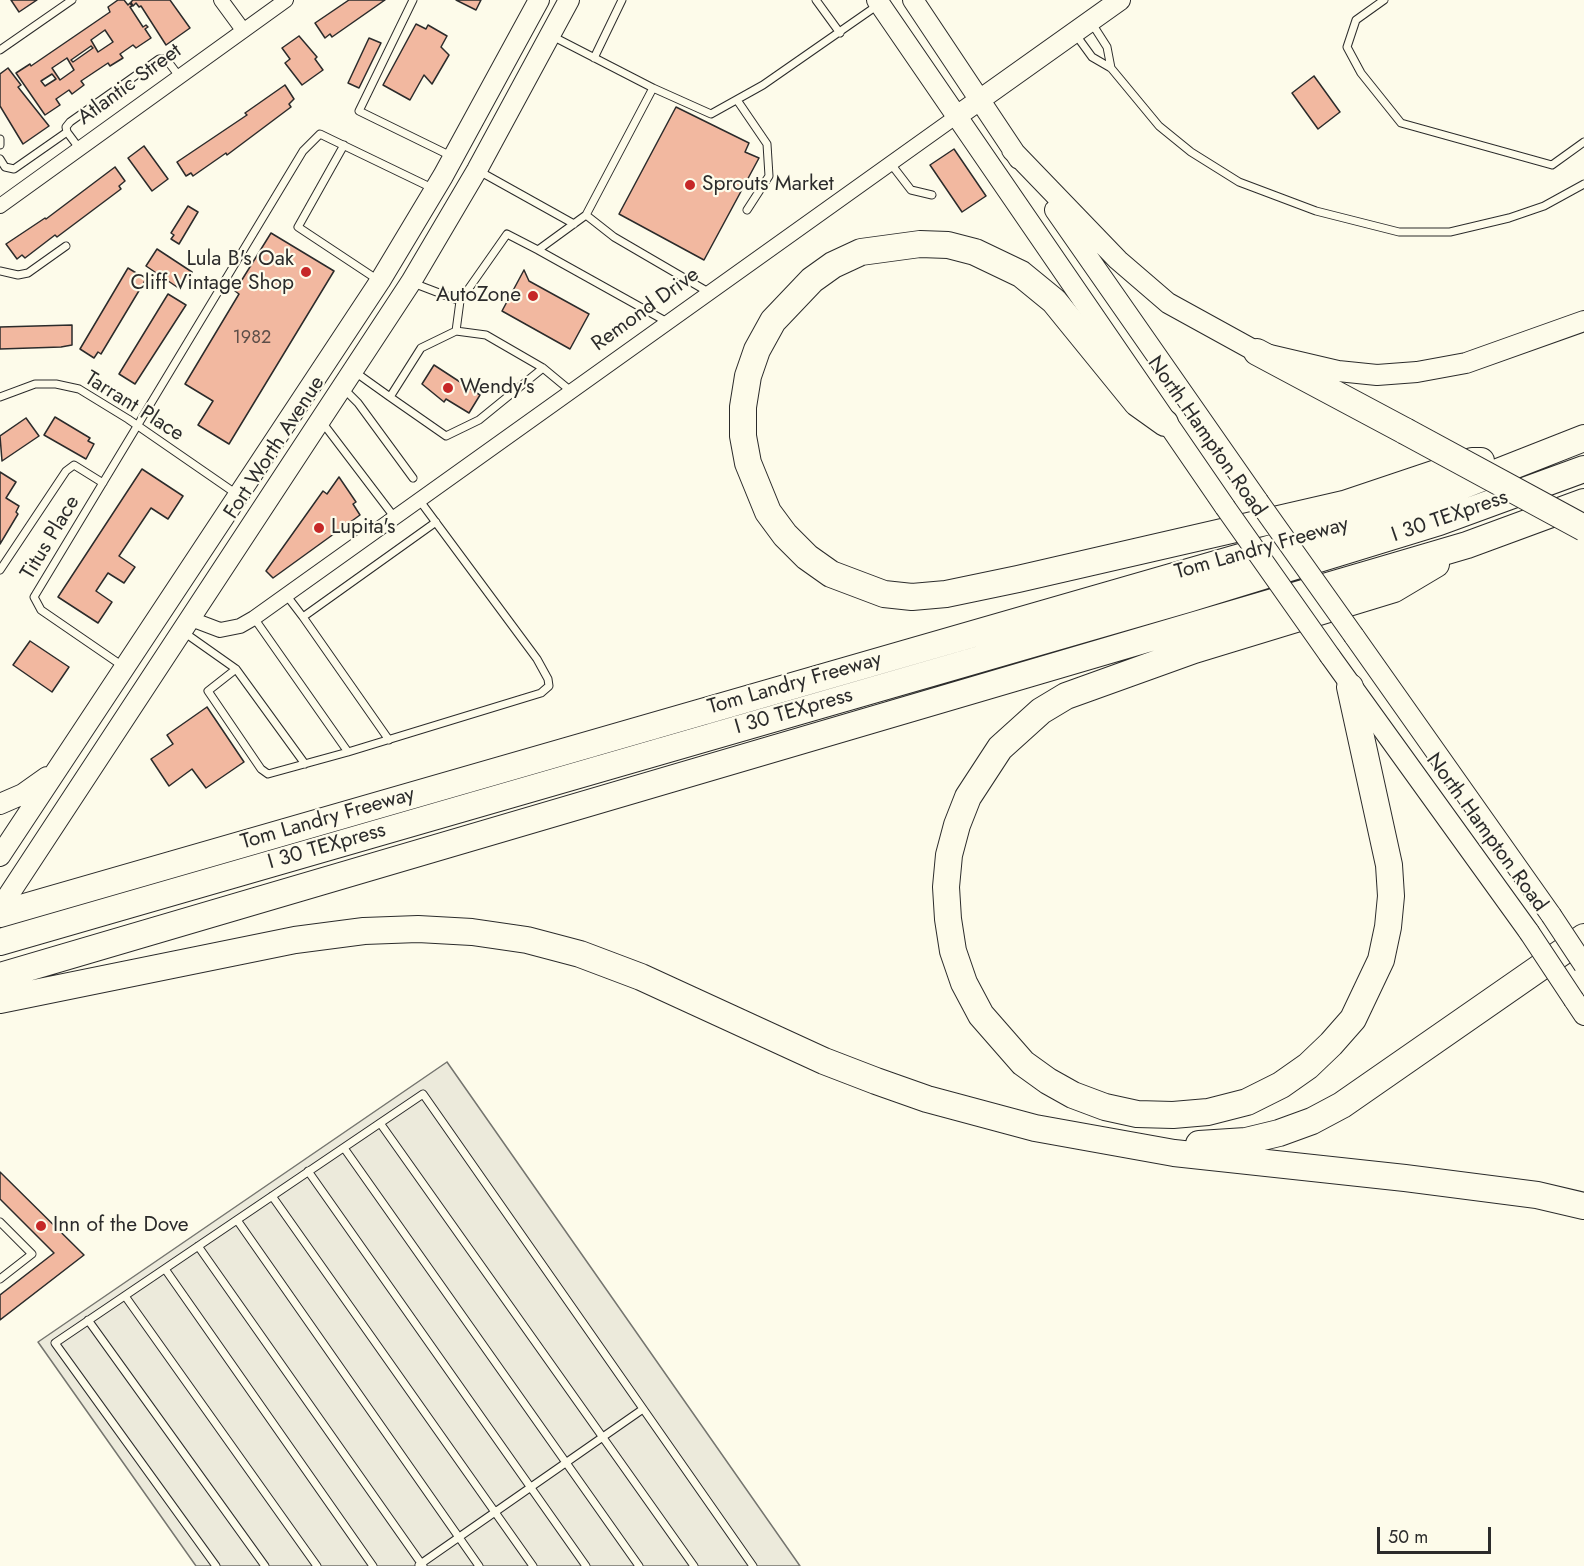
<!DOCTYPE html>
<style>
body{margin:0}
#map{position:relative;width:1584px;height:1566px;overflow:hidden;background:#fdfbea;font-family:Jost,sans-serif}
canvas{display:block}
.scale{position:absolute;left:1377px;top:1527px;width:114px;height:27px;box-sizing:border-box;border:3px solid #2b2b2b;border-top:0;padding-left:8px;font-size:18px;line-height:21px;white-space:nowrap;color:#2b2b2b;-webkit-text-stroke:4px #fdfbea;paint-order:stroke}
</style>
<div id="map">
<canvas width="1584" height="1566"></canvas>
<div class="scale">50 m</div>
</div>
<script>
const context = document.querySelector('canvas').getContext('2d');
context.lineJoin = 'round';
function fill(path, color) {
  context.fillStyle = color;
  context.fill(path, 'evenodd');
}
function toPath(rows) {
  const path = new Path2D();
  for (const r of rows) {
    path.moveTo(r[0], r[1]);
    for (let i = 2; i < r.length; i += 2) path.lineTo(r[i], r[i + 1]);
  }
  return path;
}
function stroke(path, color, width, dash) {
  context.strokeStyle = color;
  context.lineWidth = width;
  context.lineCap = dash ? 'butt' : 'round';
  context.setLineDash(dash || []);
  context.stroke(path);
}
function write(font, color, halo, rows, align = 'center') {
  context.font = font + ' Jost,sans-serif';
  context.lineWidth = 4.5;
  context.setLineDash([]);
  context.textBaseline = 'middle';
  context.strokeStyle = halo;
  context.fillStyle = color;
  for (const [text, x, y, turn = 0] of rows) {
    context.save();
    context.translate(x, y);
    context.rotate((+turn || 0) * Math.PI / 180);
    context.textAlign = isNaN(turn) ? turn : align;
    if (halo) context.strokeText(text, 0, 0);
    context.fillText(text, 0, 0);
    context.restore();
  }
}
const parking = toPath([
 [447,1062,800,1566,196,1566,38,1342,447,1062]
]);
fill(parking, '#eceadb');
stroke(parking, '#74746e', 1.5);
const building = toPath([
 [11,0,37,0,19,12,11,0],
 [118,0,124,0,128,5,130,3,132,6,130,7,143,27,146,25,148,27,145,29,151,38,136,48,133,45,120,54,123,58,110,66,108,63,81,81,84,85,72,94,69,90,56,99,60,105,45,115,16,73,30,64,31,66,110,12,108,7,118,0],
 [105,30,113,42,98,52,91,40,105,30],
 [91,46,93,48,73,62,71,60,91,46],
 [67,58,74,70,60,80,52,68,67,58],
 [52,74,56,79,45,86,41,81,52,74],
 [170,0,190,28,166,45,141,6,139,7,136,3,133,6,131,2,133,0,170,0],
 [349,0,385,0,332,37,330,34,325,38,315,23,349,0],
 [456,0,481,0,476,10,456,0],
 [416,24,426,29,428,25,447,36,441,47,449,55,432,84,424,75,410,100,383,85,416,24],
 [299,36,317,57,315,59,323,70,302,85,285,63,290,59,282,48,299,36],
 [369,38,381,43,359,88,348,83,369,38],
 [8,68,21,85,18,87,49,126,23,144,0,106,0,74,8,68],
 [1314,76,1340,112,1318,129,1292,93,1314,76],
 [285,85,294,99,289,104,291,107,227,155,226,153,193,176,191,173,186,176,177,162,247,115,245,113,285,85],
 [676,107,749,143,745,152,759,158,704,260,619,214,676,107],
 [144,146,168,179,152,191,128,158,144,146],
 [954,149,986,196,962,212,930,165,954,149],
 [115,167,125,181,119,186,121,189,57,237,55,235,25,258,22,255,17,259,6,244,45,218,46,219,115,167],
 [188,206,198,212,179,244,171,239,174,235,171,233,188,206],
 [271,233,334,271,229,444,198,425,213,401,185,384,239,294,235,291,271,233],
 [157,249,192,272,180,289,146,266,157,249],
 [128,268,146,279,101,354,98,352,94,358,80,349,128,268],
 [524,270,529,281,589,314,570,349,502,311,524,270],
 [168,294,186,305,135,384,119,374,168,294],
 [72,325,72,345,61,347,0,349,0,327,72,325],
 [434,365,480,395,469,413,446,399,444,402,422,384,434,365],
 [55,417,90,438,88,441,94,444,86,459,44,435,55,417],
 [26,418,39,436,2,461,0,436,26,418],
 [142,469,183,496,168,519,151,508,119,556,135,567,124,583,108,573,96,591,112,602,98,623,58,597,142,469],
 [0,472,16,482,6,498,19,506,16,512,18,514,0,544,0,472],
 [339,477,356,502,353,504,360,515,273,578,266,571,323,491,327,494,339,477],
 [30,641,69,667,52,692,13,665,30,641],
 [207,707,244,762,206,788,192,769,169,786,151,759,173,744,167,735,207,707],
 [0,1172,84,1255,0,1320,0,1295,54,1253,0,1199,0,1172]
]);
fill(building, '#f2b8a0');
stroke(building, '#2b2b2b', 1.5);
const lane = toPath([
 [413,0,359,111,451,156],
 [816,0,840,33],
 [1384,0,1356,20,1347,47,1361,73,1401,123,1552,165,1584,142],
 [1091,22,1107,47,1111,68],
 [1076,35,1092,57,1111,68,1159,126,1191,152,1239,182,1316,211,1399,232,1450,232,1509,218,1544,206,1584,184],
 [552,36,653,88,711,114,763,85,878,5],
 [0,50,72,0],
 [594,58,622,0],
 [737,100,767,144,769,176,747,210],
 [0,139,0,145],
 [344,145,298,227,378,280],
 [79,148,67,132,66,127,70,122,159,59,166,59,179,76],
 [0,159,5,167,14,169,67,132],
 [891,164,911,190,932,195],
 [479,171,574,224],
 [586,215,614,237,710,293],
 [538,250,669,323],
 [0,271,18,275,28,273,66,246],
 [413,283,460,301,507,234,538,250,586,215,653,88],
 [456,331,460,301],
 [355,372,390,397,421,348,456,331,486,335,543,368,572,392],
 [343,388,358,403,413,478],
 [0,397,35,384,56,384,79,389,128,419,238,495],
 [390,397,446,436,479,420,543,368],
 [322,422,395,518],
 [0,570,66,471,74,465,103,483],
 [287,596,303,617,436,522],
 [303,617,389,740],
 [254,618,348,752,541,693,549,686,548,679,537,659,420,501],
 [185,633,236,669,305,764],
 [124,667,41,610,34,597,303,151,320,134,432,188],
 [236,669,208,691,261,769,268,774,348,752],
 [380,1123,694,1566],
 [344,1148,639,1566],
 [308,1171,586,1566],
 [272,1196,533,1566],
 [237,1220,479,1566],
 [0,1222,32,1254,0,1279],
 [198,1246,423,1566],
 [165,1269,373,1566],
 [125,1296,317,1566],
 [88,1320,265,1566],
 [419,1565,643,1409],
 [216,1566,55,1343,423,1094,753,1566]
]);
const street = toPath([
 [221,0,243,30],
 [0,206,286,0],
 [191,619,220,630,240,626,254,618,957,116]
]);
const secondary = toPath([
 [877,0,1225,507],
 [913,0,1019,159],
 [957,116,1120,0],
 [1012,150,1118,260,1168,303,1257,352,1338,371,1377,375,1417,372,1466,363,1584,321],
 [1055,210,1258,501],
 [1354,636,1551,915],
 [1330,656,1529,932],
 [0,804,23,794,47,777],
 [0,856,380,281,443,176,539,0],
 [0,908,411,282,477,170,569,0],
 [1574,1000,1584,1015]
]);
const highway = toPath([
 [1257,352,1405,431],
 [1165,423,1137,403,1054,301,1021,274,975,252,948,245,920,244,861,252,833,265,812,280,773,321,757,350,748,376,743,407,743,436,748,463,768,512,785,535,807,557,831,574,884,594,912,597,946,594,1018,579,1344,504,1472,461,1481,461],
 [1350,687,1389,865,1391,896,1388,927,1381,960,1353,1019,1331,1044,1308,1066,1281,1085,1247,1102,1208,1112,1173,1115,1137,1114,1105,1107,1073,1095,1048,1081,1023,1063,981,1015,964,983,953,951,948,919,946,887,949,855,957,825,968,797,1000,748,1041,711,1066,696,1194,650,1394,589,1436,564],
 [0,914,1303,539,1439,495,1584,438],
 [0,942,1188,599,1439,522,1584,469],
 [0,976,1467,545,1584,502],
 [0,1000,295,940,364,931,418,929,472,932,527,940,580,954,641,977,824,1061,876,1081,927,1099,1035,1128,1174,1153,1405,1178,1537,1195,1584,1206],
 [1199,1144,1246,1141,1279,1133,1312,1121,1342,1105,1584,937]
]);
stroke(lane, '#2b2b2b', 9);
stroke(street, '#2b2b2b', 16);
stroke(secondary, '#2b2b2b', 22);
stroke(highway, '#2b2b2b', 28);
stroke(lane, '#fdfbea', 7);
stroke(street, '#fdfbea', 14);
stroke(secondary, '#fdfbea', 20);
stroke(highway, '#fdfbea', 26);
const secondaryBridge = toPath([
 [1258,501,1354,636],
 [1225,507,1330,656],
 [1551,915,1584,965],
 [1529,932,1574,1000]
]);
const highwayBridge = toPath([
 [1405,431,1584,528]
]);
stroke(secondaryBridge, '#2b2b2b', 22, []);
stroke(highwayBridge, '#2b2b2b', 28, []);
stroke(secondaryBridge, '#fdfbea', 20);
stroke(highwayBridge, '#fdfbea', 26);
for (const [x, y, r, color] of [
 [690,185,6,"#c62828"],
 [306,272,6,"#c62828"],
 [533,296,6,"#c62828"],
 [448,388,6,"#c62828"],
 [319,528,6,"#c62828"],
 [41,1226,6,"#c62828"]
]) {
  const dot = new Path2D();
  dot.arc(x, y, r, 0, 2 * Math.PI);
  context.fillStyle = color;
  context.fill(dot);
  stroke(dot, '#fdfbea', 2);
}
write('18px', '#5d4e48', null, [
 ["1982",252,339]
]);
write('21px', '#2b2b2b', '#fdfbea', [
 ["Atlantic Street",130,85,-36],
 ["Remond Drive",646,310,-36],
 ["Tarrant Place",134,407,32],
 ["North Hampton Road",1206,437,55],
 ["Fort Worth Avenue",275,448,-57],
 ["I 30 TEXpress",1450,517,-19],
 ["Titus Place",51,538,-59],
 ["Tom Landry Freeway",1262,549,-16],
 ["Tom Landry Freeway",795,684,-16],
 ["I 30 TEXpress",794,712,-16],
 ["Tom Landry Freeway",328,819,-16],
 ["North Hampton Road",1486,833,54],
 ["I 30 TEXpress",327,847,-16]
]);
write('21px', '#2b2b2b', '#fdfbea', [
 ["Sprouts Market",702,185],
 ["Lula B's Oak",294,260,"right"],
 ["Cliff Vintage Shop",294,284,"right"],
 ["AutoZone",521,296,"right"],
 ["Wendy's",460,388],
 ["Lupita's",331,528],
 ["Inn of the Dove",53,1226]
], 'left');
</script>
